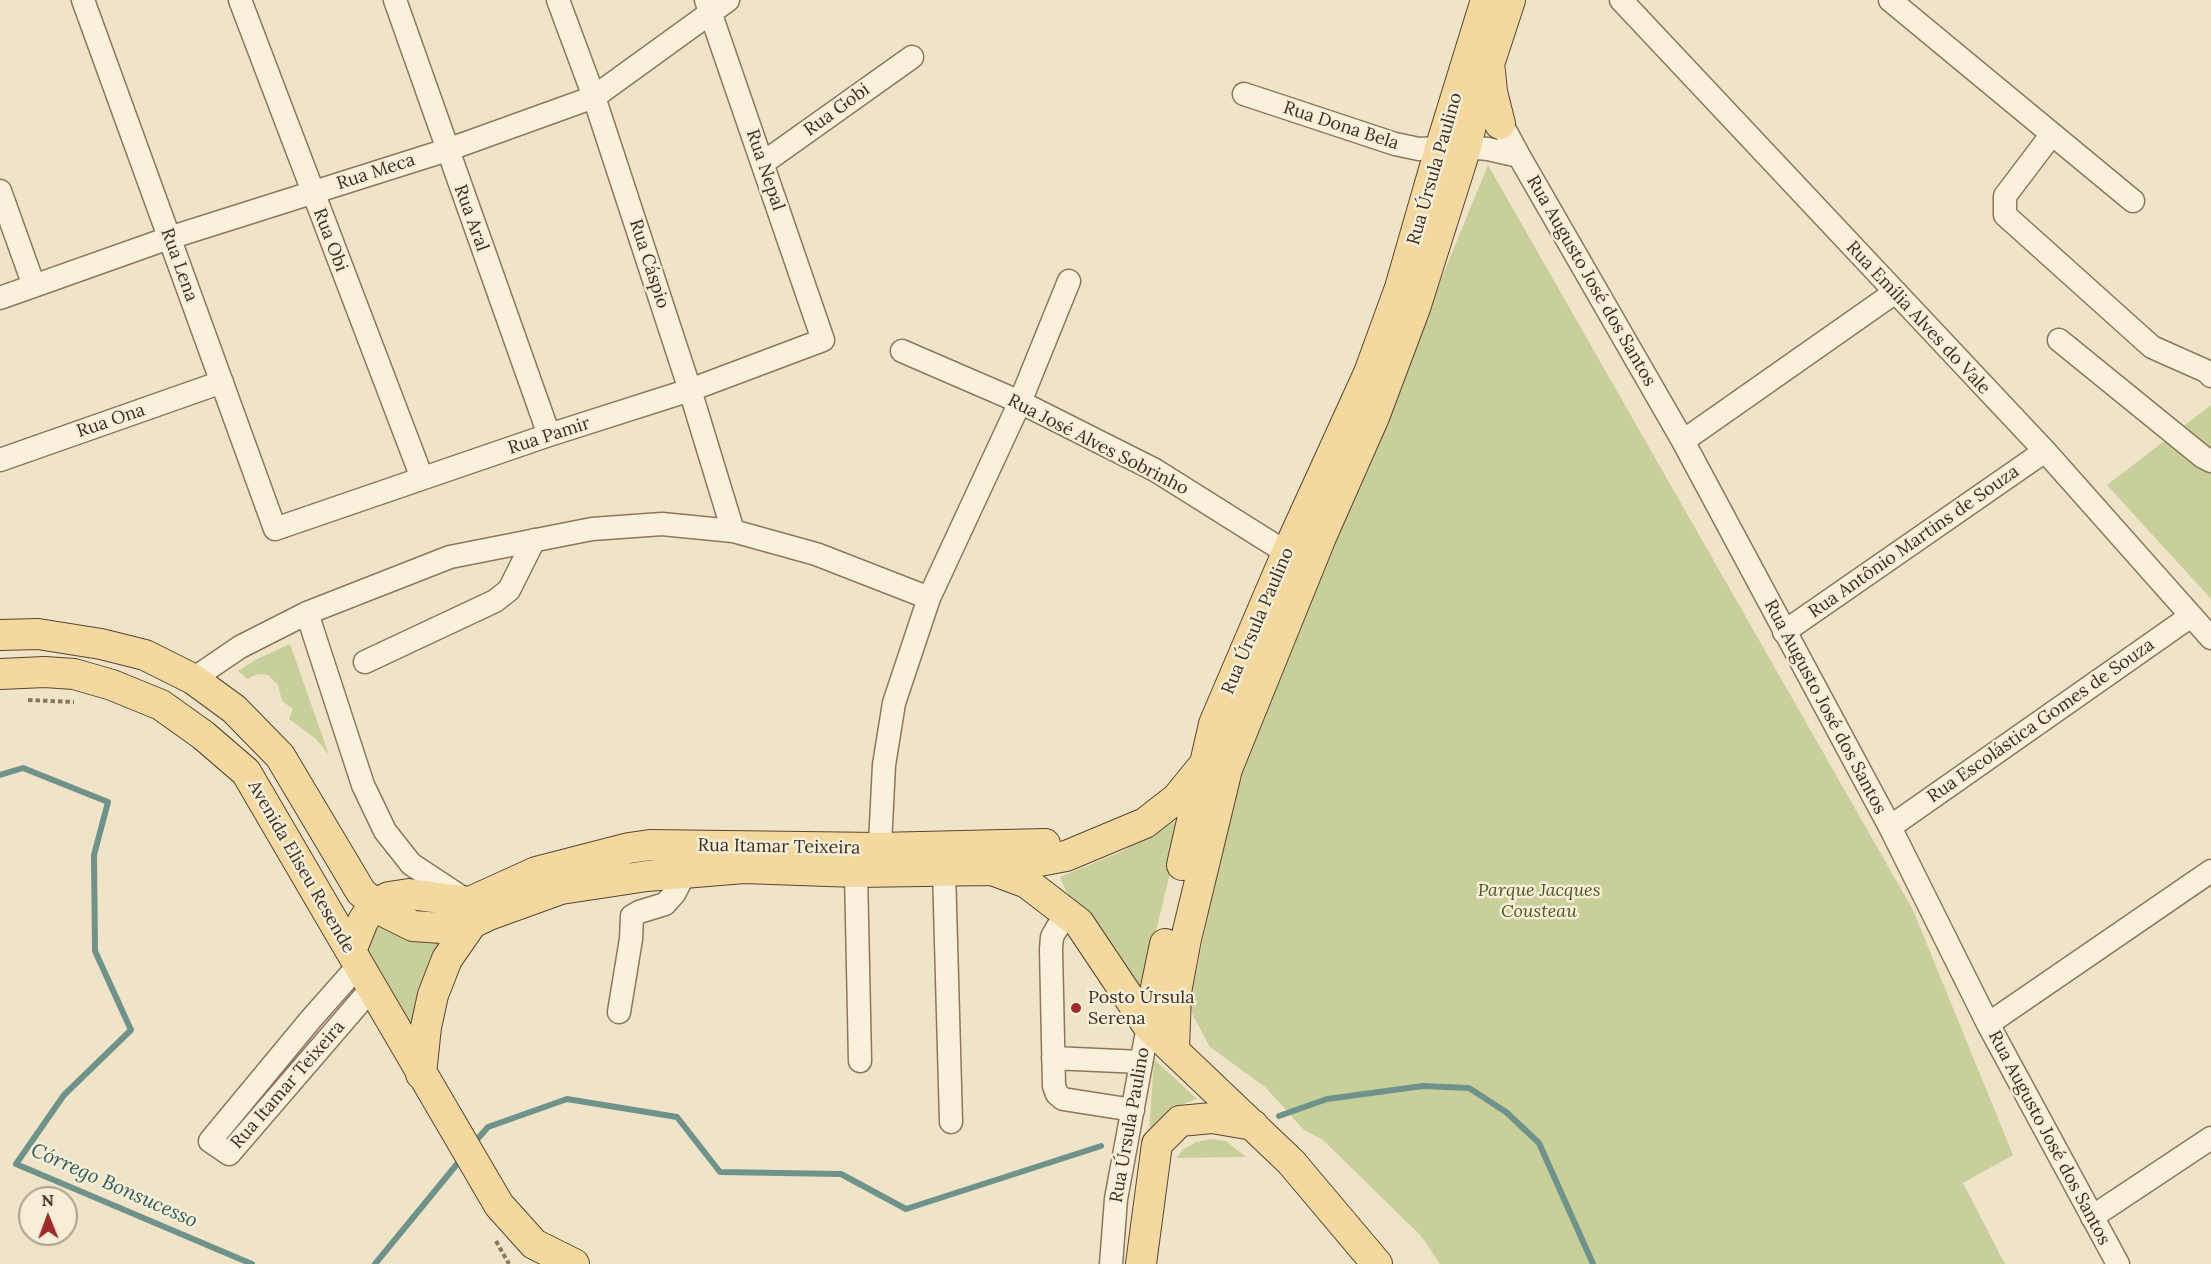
<!DOCTYPE html>
<meta charset="utf-8">
<style>
body{margin:0}
#map{position:relative;width:2211px;height:1264px;overflow:hidden;background:#f0e4c8;font-family:Lora,serif}
canvas{display:block}
.north{position:absolute;left:18px;top:1186px;width:60px;height:60px;box-sizing:border-box;background:#f7eed8;border:2px solid #ada18e;border-radius:50%;rotate:359deg;font-size:16px;font-weight:700;line-height:24px;text-align:center;color:#3d2e20}
.north::after{content:'';display:block;margin:auto;width:21px;height:27px;background:#9e2a2b;clip-path:polygon(50% 0,100% 100%,50% 72%,0 100%)}
</style>
<div id="map">
<canvas width="2211" height="1264"></canvas>
<div class="north">N</div>
</div>
<script>
const context = document.querySelector('canvas').getContext('2d');
context.lineJoin = 'round';
function fill(path, color) {
  context.fillStyle = color;
  context.fill(path, 'evenodd');
}
function toPath(rows) {
  const path = new Path2D();
  for (const r of rows) {
    path.moveTo(r[0], r[1]);
    for (let i = 2; i < r.length; i += 2) path.lineTo(r[i], r[i + 1]);
  }
  return path;
}
function stroke(path, color, width, dash) {
  context.strokeStyle = color;
  context.lineWidth = width;
  context.lineCap = dash ? 'butt' : 'round';
  context.setLineDash(dash || []);
  context.stroke(path);
}
function write(font, color, halo, rows, align = 'center') {
  context.font = font + ' Lora,serif';
  context.lineWidth = 5;
  context.setLineDash([]);
  context.textBaseline = 'middle';
  context.strokeStyle = halo;
  context.fillStyle = color;
  for (const [text, x, y, turn = 0] of rows) {
    context.save();
    context.translate(x, y);
    context.rotate((+turn || 0) * Math.PI / 180);
    context.textAlign = isNaN(turn) ? turn : align;
    if (halo) context.strokeText(text, 0, 0);
    context.fillText(text, 0, 0);
    context.restore();
  }
}
fill(toPath([
 [1488,165,1913,910,2013,1155,1963,1183,2005,1264,1440,1264,1421,1236,1323,1140,1304,1130,1265,1087,1210,1047,1189,1008,1236,779],
 [2211,405,2211,599,2107,485],
 [290,644,329,755,316,739,289,719,293,709,282,701,278,685,268,675,257,674,247,679,238,671,257,659],
 [1184,816,1155,935,1145,996,1066,891,1060,877,1123,851],
 [380,920,451,937,413,1032,363,945],
 [1154,1059,1197,1099,1170,1109,1149,1132],
 [1211,1139,1226,1141,1246,1157,1176,1158,1184,1149,1196,1142]
]), '#c9cf9b');
stroke(toPath([
 [0,775,23,768,108,802,94,855,95,951,131,1030,64,1095,16,1164,252,1264],
 [1279,1116,1327,1099,1423,1086,1469,1088,1506,1112,1539,1143,1593,1264],
 [474,1143,488,1127,567,1099,677,1117,720,1172,841,1174,906,1209,1101,1146],
 [375,1264,462,1158]
]), '#6f938a', 6);
const minor = toPath([
 [83,0,275,529,549,435,690,390,823,340,706,0],
 [240,0,422,478],
 [395,0,549,435],
 [558,0,594,97,690,390,733,531],
 [1621,0,2045,451,2211,638],
 [1890,0,2133,201],
 [1244,94,1395,144,1419,149,1466,147,1488,149,1519,156],
 [1490,113,1505,130,1519,156,1683,441,1890,827,1988,1024,2118,1264],
 [2052,134,2005,196,2005,215,2152,347,2206,371,2211,376],
 [763,163,912,57],
 [0,191,34,286],
 [0,298,169,238,447,150,594,97,728,0],
 [2059,340,2203,457,2211,461],
 [902,351,1020,402,1155,470,1287,553],
 [1683,441,1894,293],
 [0,460,222,382],
 [307,613,363,785,385,831,411,864,464,899],
 [1784,632,2045,451],
 [365,662,495,601,509,590,534,540],
 [193,679,240,647,307,613,450,557,592,529,662,524,733,531,816,554,929,598],
 [1890,827,2191,616],
 [879,864,884,765,894,703,929,598,1020,402,1069,281],
 [944,870,951,1122],
 [856,872,860,1061],
 [1069,914,1057,928,1052,937,1051,949,1054,1086,1057,1094,1063,1099,1133,1110],
 [358,966,311,1019,210,1141,229,1154,371,989],
 [619,1012,631,939,632,916,639,912,665,904,674,894,685,873],
 [1988,1024,2211,871],
 [1053,1058,1141,1062],
 [2092,1217,2211,1138],
 [1111,1264,1116,1199,1148,1026]
]);
const major = toPath([
 [1490,71,1492,92,1500,124],
 [0,635,38,634,101,644,145,655,193,679,234,709,280,756,361,892,383,911,413,926,442,928,472,923,489,915,561,889,647,876,744,868,856,872,991,870,1066,856,1145,823,1177,798,1203,766],
 [0,674,45,672,74,674,112,685,161,705,203,735,246,772,499,1205,534,1244,574,1264],
 [1182,865,1214,724,1287,553,1369,373,1400,288,1440,149,1486,0],
 [992,870,1027,883,1079,923,1148,1026,1291,1162,1377,1264],
 [351,951,363,921,374,904,389,897,409,894,470,902,536,872,629,848,650,845,879,848,1045,844],
 [1148,1026,1165,944],
 [1174,1050,1176,992,1186,939,1227,769,1321,537,1374,417,1415,308,1466,147,1476,104,1510,0],
 [421,1074,426,1027,433,995,447,959,472,923],
 [1141,1264,1157,1144,1180,1121,1212,1118,1253,1125]
]);
stroke(minor, '#8d765c', 25);
stroke(major, '#5b4430', 32);
stroke(toPath([
 [28,700,74,702],
 [496,1241,509,1264]
]), '#8d765c', 4, [4.5, 3]);
stroke(minor, '#faf1dc', 22);
stroke(major, '#f3d9a0', 30);
for (const [x, y, r, color] of [
 [1076,1008,6,"#9e2a2b"]
]) {
  const dot = new Path2D();
  dot.arc(x, y, r, 0, 2 * Math.PI);
  context.fillStyle = color;
  context.fill(dot);
  stroke(dot, '#f7eed8', 2);
}
write('18px', '#3d2e20', '#f7eed8', [
 ["Rua Gobi",837,110,-36],
 ["Rua Dona Bela",1341,126,18],
 ["Rua Úrsula Paulino",1435,169,-74],
 ["Rua Nepal",765,170,71],
 ["Rua Meca",376,172,-18],
 ["Rua Aral",471,218,70],
 ["Rua Obi",330,240,69],
 ["Rua Cáspio",649,264,72],
 ["Rua Lena",179,265,70],
 ["Rua Augusto José dos Santos",1591,281,60],
 ["Rua Emília Alves do Vale",1918,318,47],
 ["Rua Ona",111,421,-19],
 ["Rua Pamir",549,436,-18],
 ["Rua José Alves Sobrinho",1098,445,27],
 ["Rua Antônio Martins de Souza",1914,542,-35],
 ["Rua Úrsula Paulino",1258,621,-67],
 ["Rua Augusto José dos Santos",1825,707,62],
 ["Rua Escolástica Gomes de Souza",2041,721,-35],
 ["Rua Itamar Teixeira",779,847,1],
 ["Avenida Eliseu Resende",301,867,60],
 ["Rua Itamar Teixeira",288,1085,-49],
 ["Rua Úrsula Paulino",1130,1125,-80],
 ["Rua Augusto José dos Santos",2049,1138,62]
]);
write('italic 18px', '#4d5a26', '#f7eed8', [
 ["Parque Jacques",1539,891],
 ["Cousteau",1539,912]
]);
write('18px', '#3d2e20', '#f7eed8', [
 ["Posto Úrsula",1088,998],
 ["Serena",1088,1019]
], 'left');
write('italic 20px', '#2f5d5a', '#f7eed8', [
 ["Córrego Bonsucesso",114,1186,24]
]);
</script>
